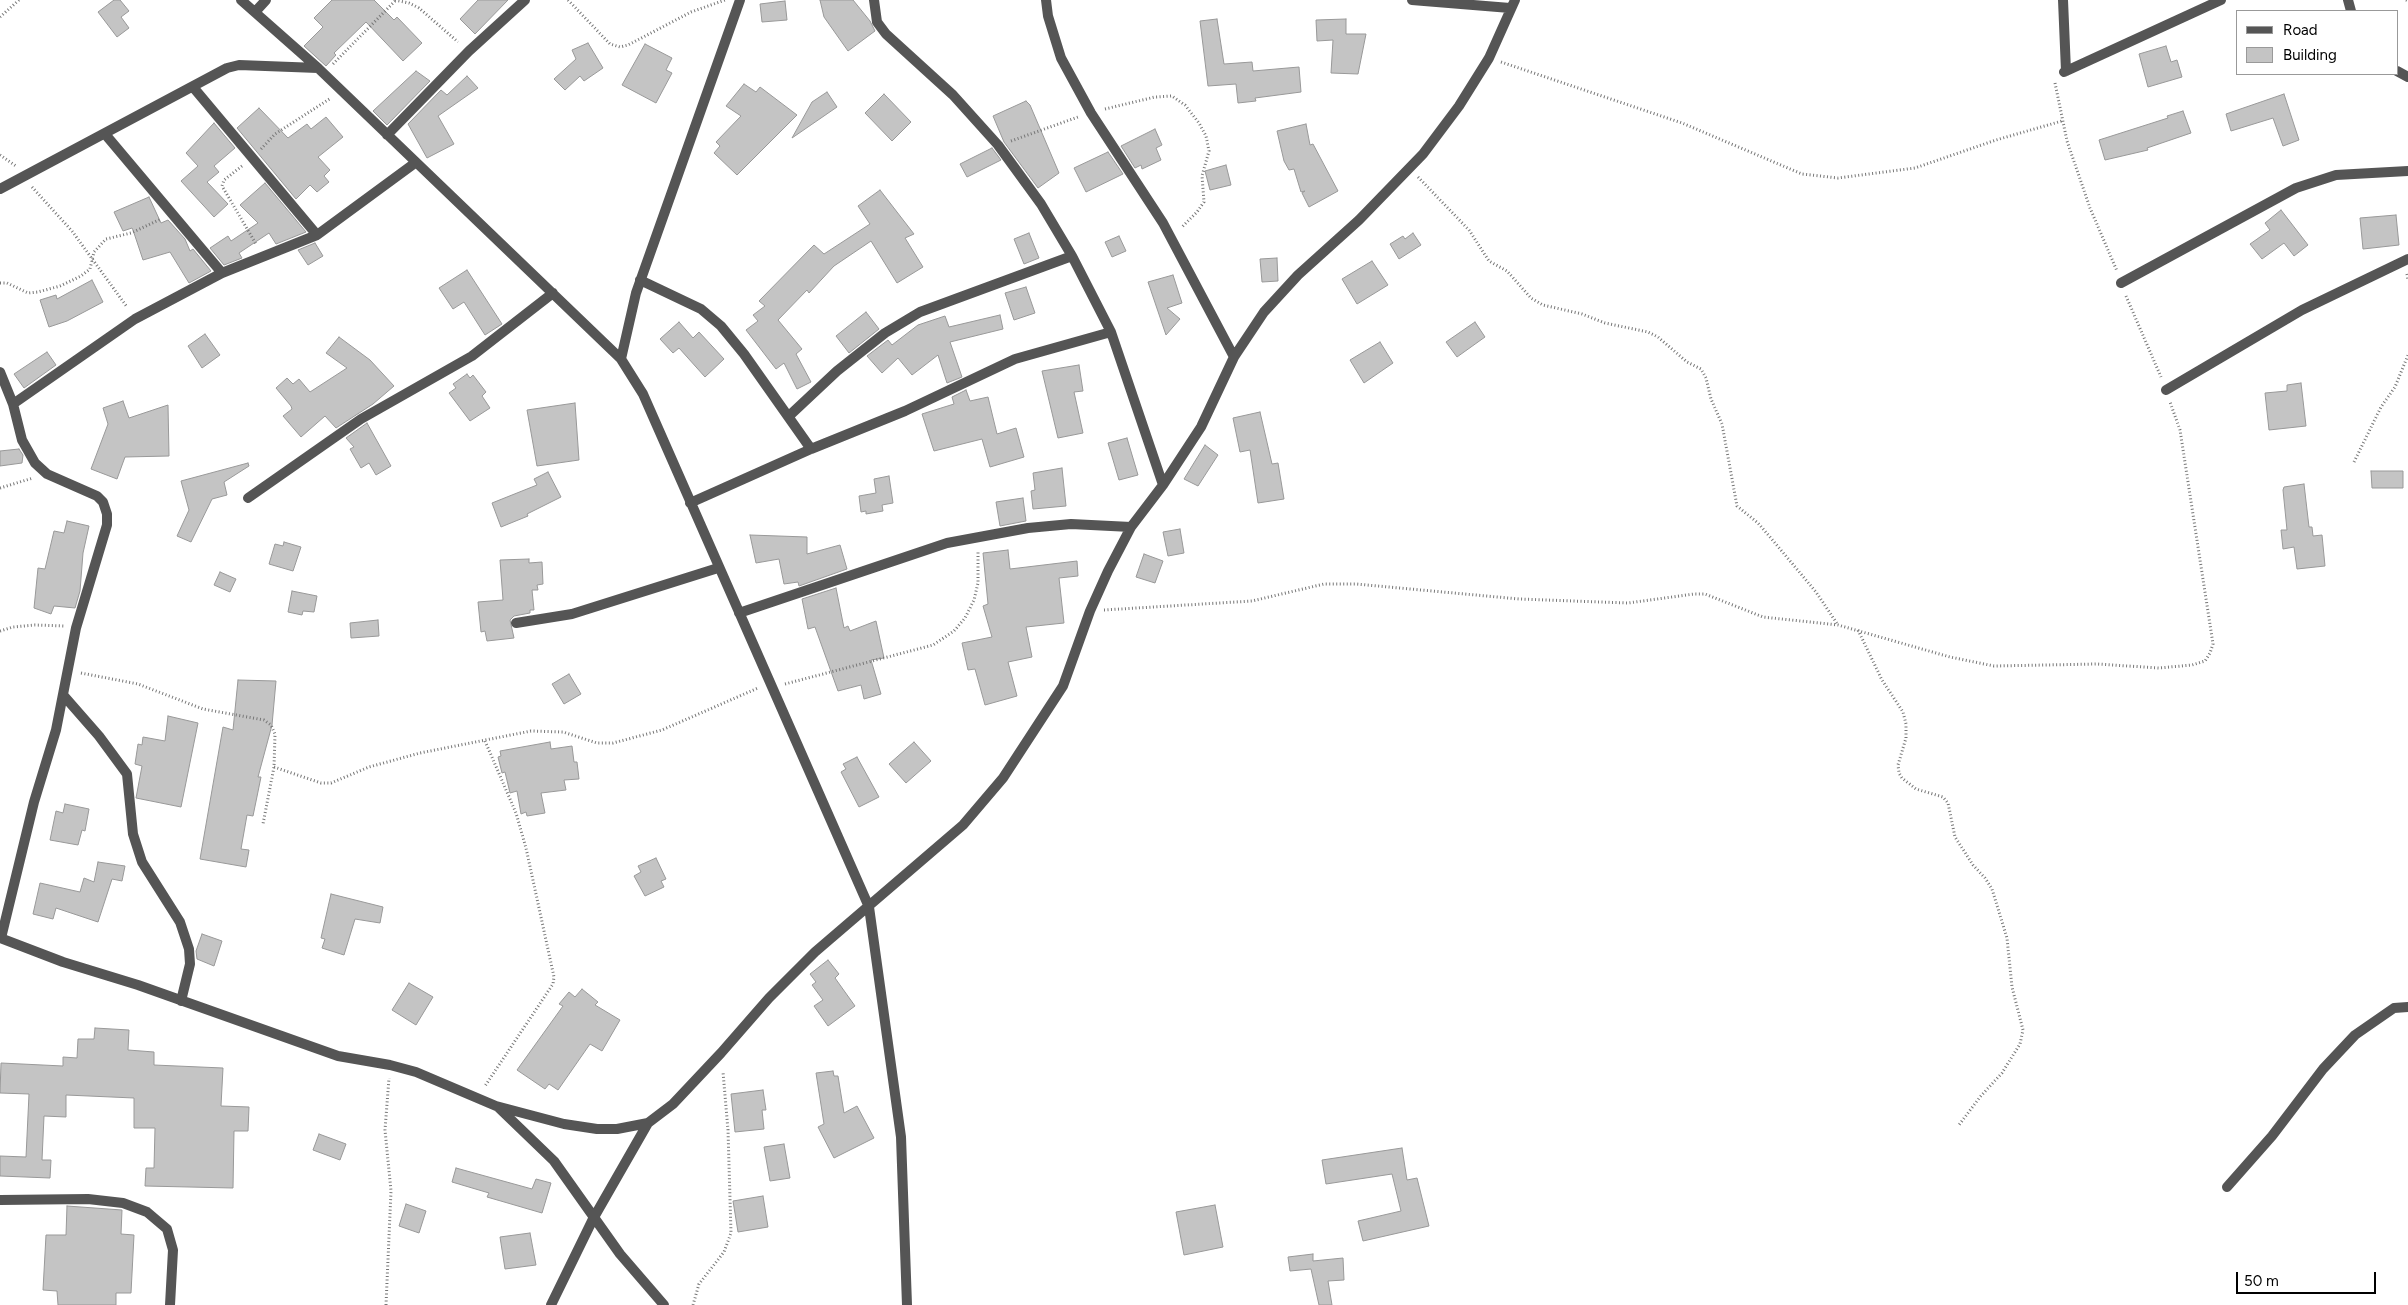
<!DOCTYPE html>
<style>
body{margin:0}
#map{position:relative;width:2408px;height:1305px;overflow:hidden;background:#fff;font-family:Figtree,sans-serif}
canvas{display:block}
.legend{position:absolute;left:2236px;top:10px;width:162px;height:65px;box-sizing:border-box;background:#fff;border:1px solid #999;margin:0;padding:6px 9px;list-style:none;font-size:15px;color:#000}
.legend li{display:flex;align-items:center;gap:10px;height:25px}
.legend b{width:25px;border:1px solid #999}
.scale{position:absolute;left:2236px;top:1272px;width:140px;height:22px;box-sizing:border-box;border:2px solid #000;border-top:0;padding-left:6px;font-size:15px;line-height:18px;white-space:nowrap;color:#000;-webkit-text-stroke:4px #fff;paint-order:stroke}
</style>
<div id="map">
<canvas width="2408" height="1305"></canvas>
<ul class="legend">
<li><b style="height:6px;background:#555"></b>Road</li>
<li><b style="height:14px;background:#c4c4c4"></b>Building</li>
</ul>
<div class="scale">50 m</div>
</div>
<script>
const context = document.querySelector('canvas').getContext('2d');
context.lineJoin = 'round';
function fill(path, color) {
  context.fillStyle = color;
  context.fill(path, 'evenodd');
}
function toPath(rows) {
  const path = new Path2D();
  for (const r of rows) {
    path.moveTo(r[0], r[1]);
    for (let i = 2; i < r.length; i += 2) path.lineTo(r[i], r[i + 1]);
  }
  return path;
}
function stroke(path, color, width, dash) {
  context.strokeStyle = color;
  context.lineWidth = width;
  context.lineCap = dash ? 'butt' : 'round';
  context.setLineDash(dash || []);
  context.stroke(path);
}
const building = toPath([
 [114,0,120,0,129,11,121,17,129,28,117,37,98,12,114,0],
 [332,0,374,0,394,20,397,17,422,43,403,61,366,22,334,53,336,55,326,66,304,46,323,27,314,18,332,0],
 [478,0,508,0,475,34,460,19,478,0],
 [820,0,853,0,870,21,875,31,848,51,824,17,820,0],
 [785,1,787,20,762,22,760,4,785,1],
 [1217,19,1224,64,1252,62,1253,71,1299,67,1301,92,1255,98,1256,101,1238,103,1236,84,1208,86,1200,21,1217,19],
 [1346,19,1346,34,1366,34,1358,74,1331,73,1333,40,1317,41,1316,20,1346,19],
 [588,43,603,68,584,81,580,76,565,90,554,79,576,59,572,50,588,43],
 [645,44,672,58,666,70,672,73,656,103,622,85,645,44],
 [2166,46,2171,62,2177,60,2182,77,2148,87,2139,54,2166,46],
 [416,71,430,81,387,125,373,111,416,71],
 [467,76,478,88,438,116,454,144,427,158,408,124,441,90,447,95,467,76],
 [744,84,756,92,760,87,797,115,737,175,714,153,720,146,716,142,741,116,726,106,744,84],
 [827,92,837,107,792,138,812,102,827,92],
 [884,94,911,122,892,141,865,113,884,94],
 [2284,94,2299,140,2283,146,2273,118,2231,131,2226,114,2284,94],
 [1026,101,1030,105,1059,173,1038,188,1004,142,993,116,1026,101],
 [259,108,288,138,307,124,311,129,326,117,343,137,318,157,330,170,324,176,329,182,317,192,310,185,296,199,237,128,259,108],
 [2183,111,2191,133,2147,148,2148,150,2105,160,2099,140,2168,118,2167,116,2183,111],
 [214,123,235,148,214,166,219,172,207,182,228,204,214,217,181,181,198,166,186,153,214,123],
 [1306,124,1310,145,1313,144,1338,191,1309,207,1302,193,1305,191,1301,192,1294,169,1289,170,1284,161,1277,131,1306,124],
 [1155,129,1162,145,1156,148,1161,160,1142,169,1141,165,1135,168,1121,146,1155,129],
 [992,148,1001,160,967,177,960,164,992,148],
 [1108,152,1123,174,1086,192,1074,168,1108,152],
 [1226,165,1231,185,1210,190,1205,171,1226,165],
 [265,183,306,232,276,244,269,233,239,253,242,258,224,265,210,248,228,236,231,241,258,223,240,205,265,183],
 [880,190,914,234,905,238,923,267,897,283,871,241,834,266,809,293,807,290,778,320,802,349,796,354,811,382,797,389,784,363,776,369,746,330,758,321,753,315,765,306,759,301,814,245,824,254,870,224,858,206,880,190],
 [149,197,161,223,168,220,185,239,190,251,193,249,211,271,189,283,170,252,143,260,133,230,132,228,123,231,114,212,149,197],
 [2281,210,2308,245,2294,256,2284,243,2262,259,2250,244,2270,230,2265,223,2281,210],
 [2396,215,2399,245,2363,249,2360,218,2396,215],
 [1029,233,1039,258,1024,264,1014,239,1029,233],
 [1413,233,1421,245,1399,259,1390,244,1403,236,1405,239,1413,233],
 [1119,236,1126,251,1112,257,1105,242,1119,236],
 [315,243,323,256,308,265,298,250,315,243],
 [1277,258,1278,281,1262,282,1260,259,1277,258],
 [1372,261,1388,285,1357,304,1342,279,1372,261],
 [467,270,502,324,485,335,464,302,453,309,439,288,467,270],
 [1173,275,1182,303,1167,308,1180,319,1166,335,1148,282,1173,275],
 [92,280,103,302,67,321,49,327,40,300,56,295,57,299,92,280],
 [1026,287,1035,313,1014,320,1005,293,1026,287],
 [866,312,879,329,849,353,836,336,866,312],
 [1000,315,1003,329,950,342,962,377,947,383,938,355,912,375,898,358,882,373,867,356,888,340,892,345,918,325,945,316,949,327,1000,315],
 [679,322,693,338,699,332,724,359,705,377,679,348,673,353,660,339,679,322],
 [1475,322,1485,337,1457,357,1446,342,1475,322],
 [205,334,220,355,202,368,188,346,205,334],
 [339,337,370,360,394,386,373,404,336,428,325,416,301,437,283,416,292,409,291,406,276,388,287,378,293,384,299,379,310,392,347,368,326,353,339,337],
 [1380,342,1393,363,1364,383,1350,360,1380,342],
 [47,352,56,365,24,388,14,374,47,352],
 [1079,365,1083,391,1074,392,1083,433,1058,438,1042,371,1079,365],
 [467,374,470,378,473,375,486,392,482,396,490,408,470,421,449,393,456,388,453,384,467,374],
 [2301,383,2306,426,2269,430,2265,393,2287,391,2287,385,2301,383],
 [966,390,970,401,988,397,997,434,1016,428,1024,457,990,467,982,439,934,451,922,414,954,404,952,397,966,390],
 [123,401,129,418,168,405,169,456,125,457,117,479,91,469,108,424,103,408,123,401],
 [575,403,579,460,537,466,527,410,575,403],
 [1260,412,1272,464,1278,463,1284,499,1258,503,1250,450,1240,452,1233,418,1260,412],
 [367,423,391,466,376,475,369,463,361,468,350,449,354,447,346,438,367,423],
 [1127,438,1138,475,1119,480,1108,443,1127,438],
 [1205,445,1218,455,1198,486,1184,479,1205,445],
 [19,449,23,455,22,463,0,466,0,451,19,449],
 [248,463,249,466,224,482,227,495,212,499,191,542,177,536,189,510,181,481,248,463],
 [1062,468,1066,506,1033,509,1031,491,1035,490,1033,473,1062,468],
 [2371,471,2403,471,2403,488,2372,488,2371,471],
 [548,472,561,497,527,514,528,516,501,527,492,503,537,485,534,479,548,472],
 [889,476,893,503,882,505,883,511,866,514,866,511,861,512,859,496,876,493,874,479,889,476],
 [2304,484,2309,527,2312,527,2313,536,2322,535,2325,566,2297,569,2294,547,2283,549,2281,530,2287,530,2283,490,2284,487,2304,484],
 [1023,498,1026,521,1000,526,996,502,1023,498],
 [67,521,89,526,83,553,80,591,75,608,54,606,51,614,34,608,38,568,45,569,54,531,64,533,67,521],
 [1180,529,1184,553,1168,556,1163,532,1180,529],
 [750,535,807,537,807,554,840,545,847,569,799,586,798,582,784,584,779,559,756,563,750,535],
 [284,542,301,547,293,571,269,564,275,544,283,546,284,542],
 [1008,550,1010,569,1077,561,1078,576,1059,578,1064,623,1026,627,1032,657,1008,662,1017,696,985,705,975,669,968,670,962,643,992,637,983,606,988,604,983,553,1008,550],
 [1144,554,1163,561,1155,583,1136,577,1144,554],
 [529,559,529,563,542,562,543,584,537,585,538,590,532,590,534,610,530,610,530,613,514,616,510,620,514,638,487,641,485,631,481,632,478,602,503,600,500,560,529,559],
 [220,572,236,579,230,592,214,585,220,572],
 [836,588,844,628,848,626,850,631,876,621,884,658,871,660,881,694,864,699,861,685,838,691,815,627,808,629,802,599,836,588],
 [292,591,317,596,314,612,303,611,302,615,288,612,292,591],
 [378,620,379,636,351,638,350,623,378,620],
 [569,674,581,694,564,704,552,684,569,674],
 [238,680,276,681,272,725,258,777,261,777,253,816,247,815,241,849,249,850,246,867,200,859,223,727,233,730,238,680],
 [168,716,198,723,181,807,136,798,142,766,135,764,138,744,142,745,143,737,165,741,168,716],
 [550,742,551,749,572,746,574,762,577,762,579,779,564,780,566,790,541,793,545,813,527,816,526,812,521,814,517,791,510,793,505,772,502,773,498,757,501,756,500,751,550,742],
 [914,742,931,761,906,783,889,764,914,742],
 [857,757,879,797,859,807,841,772,846,769,843,764,857,757],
 [65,804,89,809,85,831,82,830,78,845,50,840,56,811,63,813,65,804],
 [656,858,666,879,661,881,664,887,645,896,634,876,641,872,638,866,656,858],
 [98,862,125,866,122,881,112,879,98,922,56,908,53,919,33,914,40,883,80,892,84,878,94,882,98,862],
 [331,894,383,907,380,923,355,919,344,955,322,948,325,939,321,938,331,894],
 [202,934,222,941,214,966,197,959,196,951,202,934],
 [828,960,839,974,835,978,855,1006,828,1026,814,1006,823,1000,812,985,816,982,810,974,828,960],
 [409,983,433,997,416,1025,392,1010,409,983],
 [582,989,598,1002,595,1005,620,1020,602,1051,590,1044,558,1090,549,1084,545,1089,517,1070,563,1006,559,1004,569,992,575,997,582,989],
 [95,1028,129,1030,128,1050,154,1052,154,1065,223,1068,221,1106,249,1107,248,1131,234,1131,233,1188,145,1186,146,1168,154,1168,155,1128,134,1128,134,1098,66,1095,66,1117,44,1116,42,1160,51,1160,50,1178,0,1176,0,1156,26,1157,29,1094,0,1093,1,1063,63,1066,63,1057,77,1058,78,1039,94,1039,95,1028],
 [833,1071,834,1076,838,1076,844,1113,857,1106,874,1138,834,1158,818,1127,824,1124,816,1073,833,1071],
 [763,1090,766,1110,762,1110,764,1129,735,1132,731,1094,763,1090],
 [319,1134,346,1144,340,1160,313,1150,319,1134],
 [784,1144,790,1178,770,1181,764,1147,784,1144],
 [1402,1148,1407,1180,1417,1178,1429,1226,1363,1241,1358,1221,1401,1211,1392,1174,1326,1184,1322,1160,1402,1148],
 [456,1168,532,1189,536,1179,551,1183,542,1213,487,1197,489,1193,452,1182,456,1168],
 [763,1196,768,1227,738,1232,733,1201,763,1196],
 [406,1204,426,1211,419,1233,399,1226,406,1204],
 [1215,1205,1223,1247,1184,1255,1176,1212,1215,1205],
 [67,1206,122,1210,121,1234,134,1235,131,1293,116,1293,116,1305,58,1305,57,1291,43,1290,46,1235,66,1235,67,1206],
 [530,1233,536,1265,505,1269,500,1237,530,1233],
 [1313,1254,1313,1261,1343,1258,1344,1280,1328,1281,1332,1305,1319,1305,1311,1269,1290,1271,1288,1257,1313,1254]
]);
fill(building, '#c4c4c4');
stroke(building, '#999', 1);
stroke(toPath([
 [395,0,409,3,419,8,458,42],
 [568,0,610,44,620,47,628,45,691,12,725,0],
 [2406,0,2408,1],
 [0,17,19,0],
 [1501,62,1682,123,1802,174,1838,178,1915,168,1996,140,2062,121],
 [333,64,396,0],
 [2055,83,2067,141,2090,208,2117,271],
 [1105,109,1155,97,1172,96,1185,105,1199,123,1206,136,1209,151,1202,176,1204,202,1197,212,1181,228],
 [1011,141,1078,117],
 [261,149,275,134,331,98],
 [0,155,16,166],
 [242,166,224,180,222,186,256,244],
 [1418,177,1469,230,1489,261,1507,271,1531,298,1543,305,1582,314,1605,323,1648,332,1658,337,1687,362,1701,369,1706,378,1711,399,1722,424,1737,506,1758,523,1770,537,1816,592,1838,625],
 [32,187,72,231,127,307],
 [2407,274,2408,281],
 [0,283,7,283,28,293,38,292,60,286,81,276,90,269,94,252,106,239,131,233,161,219],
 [2126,296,2161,377],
 [2354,462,2381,407,2395,387,2408,355],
 [0,488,33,478],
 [1104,610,1252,601,1324,584,1356,584,1519,599,1628,603,1694,594,1705,594,1763,617,1838,625,1950,657,1994,666,2097,664,2159,668,2192,665,2205,661,2210,653,2213,644,2180,430,2170,402],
 [1858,630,1882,680,1903,712,1906,724,1906,738,1898,765,1899,773,1902,778,1916,789,1943,797,1948,803,1955,837,1973,865,1985,878,1992,889,2007,938,2012,987,2023,1030,2020,1044,2002,1073,1980,1097,1959,1125],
 [0,631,13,627,35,625,64,626],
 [81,673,138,684,203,709,264,720,271,725,275,734,274,767,263,824],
 [785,684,933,645,954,631,965,618,974,600,978,583,978,550],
 [485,741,516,813,526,848,554,977,553,984,485,1086],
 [274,767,321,783,331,783,369,767,420,753,531,731,563,732,597,743,613,743,662,730,758,688],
 [386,1305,391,1191,385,1130,389,1078],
 [693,1305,699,1284,724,1252,731,1233,728,1130,723,1072]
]), '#777', 3, [1, 2.5]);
stroke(toPath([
 [0,1200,88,1199,123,1203,147,1212,167,1229,173,1250,170,1305]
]), '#555', 10);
stroke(toPath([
 [241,0,318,68,621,359,643,394,869,907,901,1137,907,1305],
 [874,0,877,22,886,34,953,95,998,145,1041,204,1072,256,1111,332,1163,485],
 [1046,0,1048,16,1061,58,1091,113,1163,223,1234,357],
 [1412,0,1510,8],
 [2063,0,2066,71],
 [2348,0,2351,11],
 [255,12,266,0],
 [2397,71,2408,77],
 [2064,72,2221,0],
 [193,87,317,235],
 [105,134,222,273],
 [387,135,469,51,525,0],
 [0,189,227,68,239,65,318,68],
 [640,280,701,309,721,326,744,354,811,449],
 [2121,283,2296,188,2336,175,2408,171],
 [621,359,636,293,740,0],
 [0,372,13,404,22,440,35,463,47,474,97,496,103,502,107,514,107,525,76,628,56,730,34,802,1,938],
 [2166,390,2302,310,2408,259],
 [13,404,135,319,222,273,317,235,415,163],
 [789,416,837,371,885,333,920,312,1072,256],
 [248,498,361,419,472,356,553,293],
 [690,503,811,449,905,411,1015,359,1111,332],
 [739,613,947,543,1028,528,1071,524,1131,527],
 [516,623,572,614,718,568],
 [64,696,99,736,127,774,133,834,142,862,180,922,189,949,190,964,181,1001],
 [0,938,63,962,138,985,338,1056,390,1065,416,1072,496,1106,564,1124,597,1129,617,1129,648,1123,673,1104,721,1053,769,998,815,952,963,825,1003,778,1063,686,1090,611,1108,571,1131,527,1163,485,1201,427,1234,357,1264,312,1298,275,1359,220,1423,154,1459,106,1489,58,1515,0],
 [499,1108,554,1161,620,1254,664,1305],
 [2227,1187,2272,1136,2323,1069,2355,1035,2394,1008,2408,1007],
 [551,1305,593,1219,648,1123]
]), '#555', 10);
</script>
